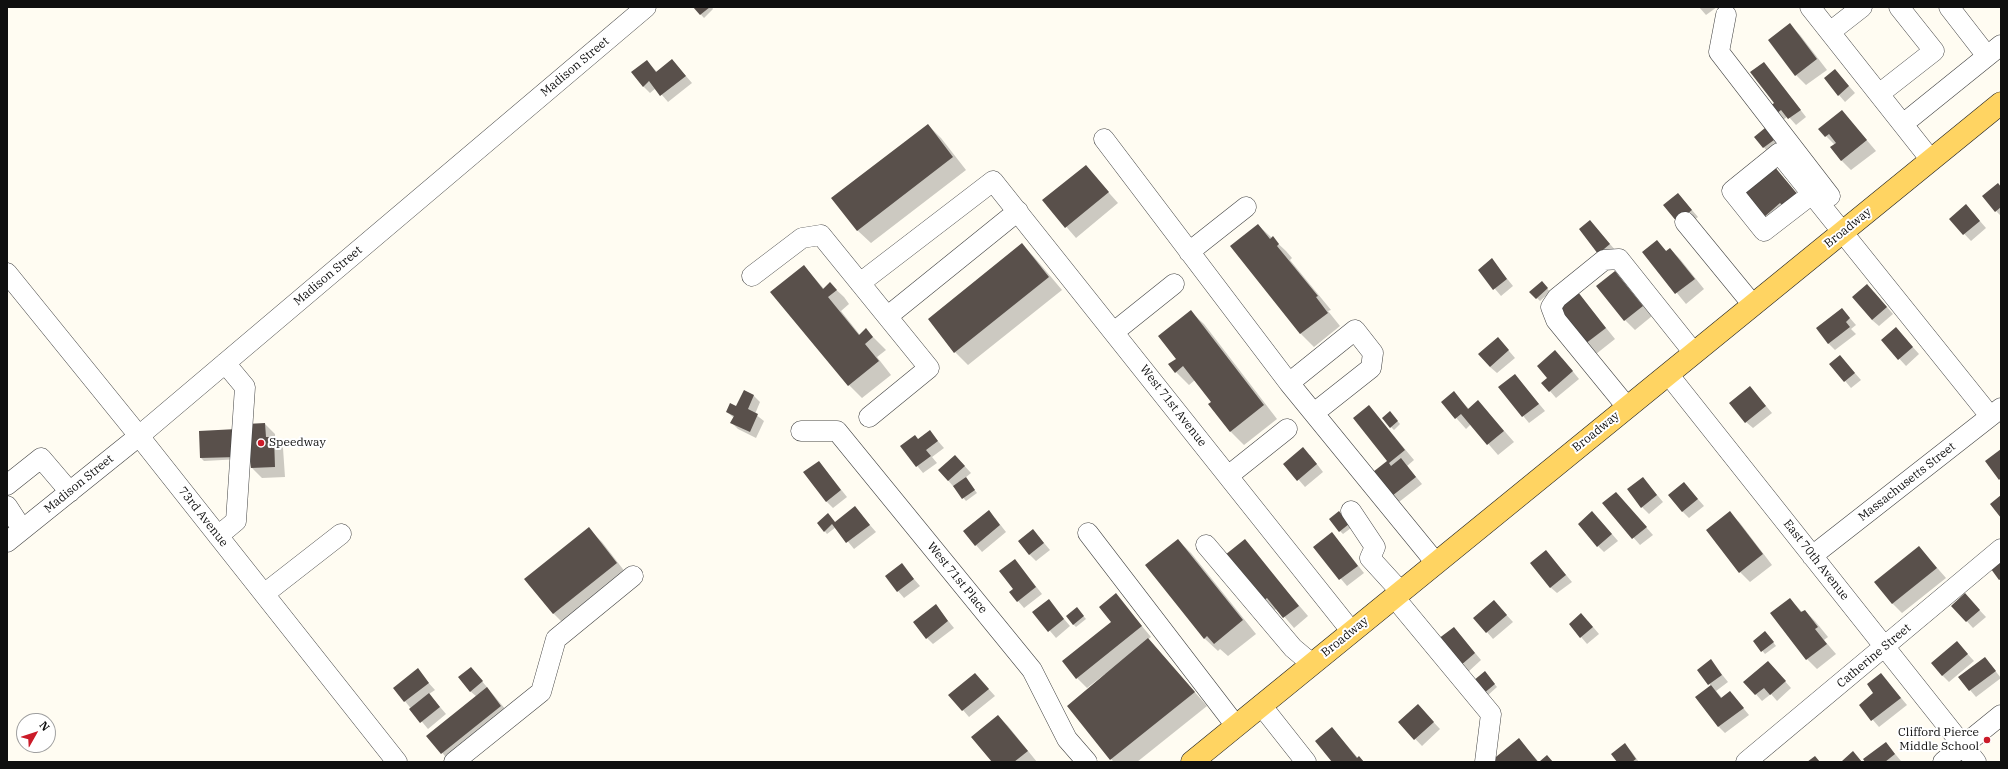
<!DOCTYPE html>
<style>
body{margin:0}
#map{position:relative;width:2008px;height:769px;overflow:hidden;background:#fffcf2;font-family:"IBM Plex Serif",serif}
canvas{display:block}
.frame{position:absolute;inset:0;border:8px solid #0f0f0f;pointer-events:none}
.north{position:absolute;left:16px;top:713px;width:40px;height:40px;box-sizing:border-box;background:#fff;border:1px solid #9f9f9f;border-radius:50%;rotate:51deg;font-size:11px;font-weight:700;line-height:16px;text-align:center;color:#0f0f0f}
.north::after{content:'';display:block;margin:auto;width:14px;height:18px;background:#cb1b29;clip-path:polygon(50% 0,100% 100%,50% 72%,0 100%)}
</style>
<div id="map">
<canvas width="2008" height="769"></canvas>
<div class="frame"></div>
<div class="north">N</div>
</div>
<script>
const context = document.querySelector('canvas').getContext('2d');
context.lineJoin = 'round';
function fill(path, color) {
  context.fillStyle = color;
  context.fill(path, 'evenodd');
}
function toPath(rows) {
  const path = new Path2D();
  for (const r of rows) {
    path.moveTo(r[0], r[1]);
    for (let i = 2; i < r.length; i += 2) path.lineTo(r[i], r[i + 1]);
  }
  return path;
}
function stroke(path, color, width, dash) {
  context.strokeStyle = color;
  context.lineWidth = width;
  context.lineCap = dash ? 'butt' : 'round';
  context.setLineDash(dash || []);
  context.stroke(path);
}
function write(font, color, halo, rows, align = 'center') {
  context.font = font + ' "IBM Plex Serif",serif';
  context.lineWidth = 4;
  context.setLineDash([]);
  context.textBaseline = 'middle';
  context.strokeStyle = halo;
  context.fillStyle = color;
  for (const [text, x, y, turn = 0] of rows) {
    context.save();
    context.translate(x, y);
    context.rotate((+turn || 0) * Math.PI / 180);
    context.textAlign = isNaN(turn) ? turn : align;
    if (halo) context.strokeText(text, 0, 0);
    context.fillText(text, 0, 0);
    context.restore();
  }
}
fill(toPath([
 [694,7,712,7,713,9,704,18],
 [1699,7,1717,7,1706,15],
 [1790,25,1800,35,1827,70,1806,85,1796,75],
 [672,60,692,83,668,102,656,88,650,93,643,86,647,61,657,72],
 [1764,63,1806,117,1796,125,1788,116,1783,120,1777,113],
 [1835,70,1855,93,1845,102,1839,95],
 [1842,111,1876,151,1851,170,1841,160,1835,145,1826,136],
 [928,125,941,138,966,170,871,243,857,230],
 [1768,133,1776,143,1767,151,1755,137],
 [1086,167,1118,203,1076,238,1043,200],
 [2001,187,2001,216,1996,211],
 [1744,193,1808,207,1774,227],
 [1678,194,1698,217,1684,228],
 [1966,205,1986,228,1971,241,1950,219],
 [1590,221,1616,251,1606,260],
 [1258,225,1286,251,1292,258,1290,260,1331,310,1328,311,1340,326,1314,347,1301,334,1232,246],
 [1657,241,1667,252,1670,249,1680,259,1704,289,1686,304,1643,252],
 [1022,244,1035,258,1062,290,968,365,955,352],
 [1492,260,1513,286,1501,296,1479,270],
 [804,266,824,289,830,284,844,297,849,304,841,311,860,335,866,330,886,350,877,357,891,375,862,398,849,385],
 [1615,272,1652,316,1635,330,1625,320],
 [1542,282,1550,292,1540,301,1531,292],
 [1874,292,1893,314,1879,326,1872,320],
 [1578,293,1615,339,1596,354,1586,344],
 [1842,309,1856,325,1851,329,1856,334,1835,350,1828,343],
 [1190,311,1204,324,1277,419,1244,445,1231,432,1210,405,1212,402,1195,380,1189,385,1176,372,1177,359],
 [1902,335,1919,354,1906,366,1882,340],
 [1504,345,1515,358,1497,373,1490,367],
 [1562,358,1579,379,1556,398,1543,383,1548,378],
 [1846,363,1861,380,1851,388,1831,364],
 [1515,375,1545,411,1529,423,1500,388],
 [1750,387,1772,413,1753,428,1746,422],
 [744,391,754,396,760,402,755,414,764,421,756,438,738,429,732,423,734,418,727,412,736,408],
 [1454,393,1469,409,1478,401,1514,442,1498,455,1471,424,1466,429,1442,402],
 [1369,406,1414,460,1407,466,1422,484,1399,502,1392,495,1389,462],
 [1393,416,1400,424,1394,430,1391,427],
 [265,424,275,434,275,439,283,448,285,477,262,478,252,468],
 [200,432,241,459,204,461,201,458],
 [930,432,944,448,932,457,937,463,923,473,901,446,919,440],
 [1310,455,1323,472,1305,487,1285,464],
 [819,462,847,497,833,508,826,501],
 [961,462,971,473,965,478,977,493,966,501,939,470],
 [1643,478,1663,502,1649,514,1642,507],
 [1684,483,1704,506,1689,518,1682,511],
 [1616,493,1653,535,1640,545,1604,504],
 [855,508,876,532,854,549,836,527,827,534,818,523,835,523],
 [1339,513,1351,528,1343,534,1340,531],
 [1730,513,1740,523,1772,565,1750,582,1740,572],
 [995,518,1006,532,982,552,976,545],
 [1599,519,1618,541,1604,552,1598,546],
 [589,529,602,542,629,577,567,627,553,613],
 [1332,533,1364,573,1347,586,1314,547],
 [1039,537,1050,550,1036,561,1029,554],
 [1178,540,1191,553,1256,634,1228,656,1220,649,1218,651,1204,638],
 [1244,541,1308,616,1294,628,1277,608,1274,611,1264,601],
 [1919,547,1946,578,1902,613,1892,603],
 [1546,551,1572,582,1557,593,1550,587],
 [1015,560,1042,594,1024,608,1018,601,1014,589],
 [902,565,920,586,904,598,898,591],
 [1116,595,1151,637,1148,639,1207,706,1137,762,1114,762,1111,759,1106,675,1105,674,1087,688,1077,678,1112,622],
 [1790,599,1803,613,1805,611,1815,621,1828,637,1824,640,1836,654,1817,669,1807,659],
 [1048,600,1070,626,1056,638,1034,612],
 [1971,601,1986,617,1973,628,1953,606],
 [936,606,954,628,933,644,927,638],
 [1500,608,1513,622,1493,639,1487,632],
 [1080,612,1086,619,1076,627,1073,624],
 [1588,621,1599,634,1587,644,1570,624],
 [1460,635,1481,660,1468,672,1461,665],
 [1768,635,1776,646,1765,654,1754,641],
 [1963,649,1974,661,1949,682,1942,675],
 [1985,658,2001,678,1976,697,1959,677],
 [1711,661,1728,682,1716,691,1722,698,1730,692,1749,715,1725,733,1719,727,1711,686,1698,670],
 [1768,662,1791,688,1777,701,1771,694,1762,701,1745,682],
 [471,668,511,716,450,762,428,736,477,697,470,691],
 [417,670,435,690,429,694,446,714,428,729,394,688],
 [975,674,995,696,969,717,950,695],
 [1881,674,1907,705,1879,727,1860,705,1875,693],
 [1488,676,1497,687,1487,696,1484,693],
 [1424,712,1440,729,1422,746,1399,722],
 [998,716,1008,726,1037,762,993,762],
 [1332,728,1358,758,1359,757,1364,762,1333,762],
 [1519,740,1539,762,1493,762],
 [1886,743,1901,761,1866,762],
 [1625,745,1631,751,1639,762,1619,762]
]), '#0003');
fill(toPath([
 [693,7,710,7,700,15],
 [1790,23,1817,59,1795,76,1768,40],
 [672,59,686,76,660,96,649,81,643,87,631,72,647,60,656,72],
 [1764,62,1801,110,1788,119,1781,110,1776,114,1770,106,1774,103,1750,72],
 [1835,69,1849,86,1838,96,1824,78],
 [1842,110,1867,140,1841,161,1830,147,1836,143,1829,134,1825,137,1818,129],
 [928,124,953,157,857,231,831,198],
 [1765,128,1774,140,1763,148,1754,137],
 [1086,165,1109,192,1065,228,1042,200],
 [1774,166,1799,196,1785,208,1780,203,1763,218,1742,193],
 [1998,183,2001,187,2001,207,1995,212,1982,196],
 [1678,193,1692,210,1677,222,1663,205],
 [1966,204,1980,221,1963,235,1949,219],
 [1590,220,1610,244,1598,254,1579,229],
 [1258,224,1270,239,1273,236,1279,244,1277,246,1318,296,1316,297,1328,313,1300,334,1230,246],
 [1657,240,1666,251,1670,248,1695,279,1675,294,1642,252],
 [1022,243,1049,277,954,353,928,319],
 [1492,258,1507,279,1493,290,1478,270],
 [804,265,823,289,830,282,837,290,828,297,859,335,866,328,873,337,865,344,879,361,848,386,770,292],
 [1615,271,1643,306,1624,321,1596,286],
 [1542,281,1548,288,1536,299,1529,292],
 [1867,284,1887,307,1872,320,1852,297],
 [1578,292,1606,328,1585,344,1557,308],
 [1842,308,1850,318,1846,322,1850,327,1828,344,1816,328],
 [1191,310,1264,405,1230,432,1208,404,1211,402,1183,366,1175,373,1168,364,1176,359,1158,336],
 [1896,327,1913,347,1898,360,1881,340],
 [1498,337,1509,350,1490,367,1478,354],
 [1555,350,1573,371,1549,392,1541,383,1547,378,1537,366],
 [1840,355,1855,373,1844,382,1829,364],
 [1515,374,1539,404,1522,417,1498,387],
 [1750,386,1766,406,1745,423,1729,403],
 [744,390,754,395,748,409,758,414,750,432,730,423,734,416,726,412,730,403,736,406],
 [1454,391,1468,409,1478,400,1504,431,1487,445,1461,414,1455,419,1441,402],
 [1369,405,1405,450,1389,463,1391,466,1401,458,1416,477,1392,496,1373,472,1387,461,1353,418],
 [1390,411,1398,421,1390,428,1382,418],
 [265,423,266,437,274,437,275,467,251,468,246,424],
 [237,429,238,457,200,458,199,431],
 [930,430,938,441,926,450,931,456,916,467,900,446,915,435,918,439],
 [1303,447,1317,464,1297,481,1283,464],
 [2001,449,2001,478,1999,480,1985,461],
 [955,455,965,466,948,481,938,470],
 [819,461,841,490,826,502,803,472],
 [966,477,975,490,962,499,953,486],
 [1643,477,1657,495,1641,508,1627,489],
 [1684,482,1698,499,1682,512,1668,495],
 [1616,492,1647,527,1632,539,1602,503],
 [2001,495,2001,518,1990,504],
 [855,506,870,525,846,543,832,524,824,532,817,523,828,513,835,522],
 [989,510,1000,525,975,546,963,531],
 [1339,511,1349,524,1339,532,1329,519],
 [1592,511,1612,534,1597,547,1578,524],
 [1730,511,1763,554,1739,573,1706,530],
 [589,527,617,563,553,614,524,579],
 [1033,529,1044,543,1029,555,1018,541],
 [1332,532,1358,566,1339,580,1313,547],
 [1178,539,1243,620,1214,644,1207,636,1204,639,1145,565],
 [1245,539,1299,606,1283,618,1267,598,1263,601,1225,555],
 [1919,546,1937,568,1892,604,1874,582],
 [1546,550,1566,575,1550,588,1530,563],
 [1015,559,1036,587,1017,602,1009,592,1013,589,999,571],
 [2001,561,2001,579,1999,580,1991,569],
 [902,563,914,579,897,592,885,576],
 [1116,593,1142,626,1076,679,1062,661,1111,622,1099,607],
 [1965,593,1980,610,1966,622,1951,606],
 [1790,598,1801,612,1805,610,1818,627,1815,629,1827,644,1806,660,1770,613],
 [1049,599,1064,619,1048,632,1032,612],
 [1494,600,1507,615,1486,633,1473,618],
 [936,604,948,621,926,639,913,622],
 [1077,607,1084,616,1073,625,1066,616],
 [1581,613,1593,627,1580,638,1569,624],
 [1454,627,1475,653,1460,666,1438,639],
 [1765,631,1774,642,1761,652,1753,641],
 [1148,638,1195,692,1110,760,1067,706],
 [1957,641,1968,654,1942,676,1931,663],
 [1985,657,1996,671,1969,691,1958,677],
 [1711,659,1722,675,1708,685,1697,670],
 [1768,661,1786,681,1770,695,1764,688,1755,695,1743,682],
 [471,667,483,681,470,692,458,677],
 [418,668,429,683,404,702,393,688],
 [1485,671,1495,684,1483,694,1473,681],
 [975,673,989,689,962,711,948,695],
 [1881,673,1901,698,1871,721,1859,705,1873,693,1867,684],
 [1711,685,1721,698,1730,691,1744,708,1718,727,1695,697],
 [487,687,501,706,441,754,426,736],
 [429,693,440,707,420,723,409,709],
 [1418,704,1434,722,1414,740,1398,722],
 [998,715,1028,751,1014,762,992,762,971,737],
 [1332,727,1357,758,1359,756,1364,762,1332,762,1315,741],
 [1519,738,1538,762,1492,762,1491,761],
 [1886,742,1895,754,1885,762,1865,762,1863,759],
 [1625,743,1636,759,1632,762,1617,762,1611,754],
 [1853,751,1862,762,1843,762,1842,761],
 [1547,755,1553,762,1539,762],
 [1815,756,1820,762,1807,762]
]), '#59504b');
const minor = toPath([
 [1810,7,1931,160],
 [1949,7,1987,56],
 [1726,15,1719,52,1830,196],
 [1830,32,1862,7],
 [1879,94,1934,51,1899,7],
 [1903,124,2001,45],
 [1104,139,1289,383,1436,563],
 [1812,194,1764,231,1732,191,1779,153,1990,416],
 [1685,222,1753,305],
 [1189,252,1246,207],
 [7,273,139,436,397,762],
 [752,276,802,238,821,235,929,368,869,417],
 [860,283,993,181,1352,632],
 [888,316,1018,211],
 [1114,332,1174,284],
 [1668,374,1976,762],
 [1289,383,1355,330,1373,353,1371,368,1314,413],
 [1627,407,1556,320,1551,307,1557,298,1604,260,1619,259,1694,353],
 [801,431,837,431,1032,670,1067,739,1087,762],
 [1228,476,1287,429],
 [7,485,41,458,70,492],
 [7,506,22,529],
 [1351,511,1375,547,1370,558,1401,592],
 [1088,533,1236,726],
 [218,536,236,521,245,387,225,363],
 [7,542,139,436,646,7],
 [1206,545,1293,648,1312,664],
 [1812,556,2001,408],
 [264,594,341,534],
 [1394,597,1491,714,1485,762],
 [1261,705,1306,762],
 [454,762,541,692,556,639,633,576],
 [1746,762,2001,549],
 [1943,762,2001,715]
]);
const major = toPath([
 [1192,762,2001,103]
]);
stroke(minor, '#424242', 21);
stroke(major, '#202020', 23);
stroke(minor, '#fff', 20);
stroke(major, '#ffd462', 22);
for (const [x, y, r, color] of [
 [261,443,4,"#cb1b29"],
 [1987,740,4,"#cb1b29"]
]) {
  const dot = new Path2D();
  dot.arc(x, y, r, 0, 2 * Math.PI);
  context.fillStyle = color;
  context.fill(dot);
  stroke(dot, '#fff', 1.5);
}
write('12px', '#0f0f0f', '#fff', [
 ["Madison Street",575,67,-40],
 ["Broadway",1848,228,-39],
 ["Madison Street",328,276,-40],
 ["West 71st Avenue",1173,406,52],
 ["Broadway",1596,432,-39],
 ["Massachusetts Street",1907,482,-38],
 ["Madison Street",79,484,-39],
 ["73rd Avenue",203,517,52],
 ["East 70th Avenue",1816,560,52],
 ["West 71st Place",957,578,51],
 ["Broadway",1345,637,-39],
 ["Catherine Street",1874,656,-40]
]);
write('12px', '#0f0f0f', '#fff', [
 ["Speedway",269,443],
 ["Clifford Pierce",1979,733,"right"],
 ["Middle School",1979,747,"right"]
], 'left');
</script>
